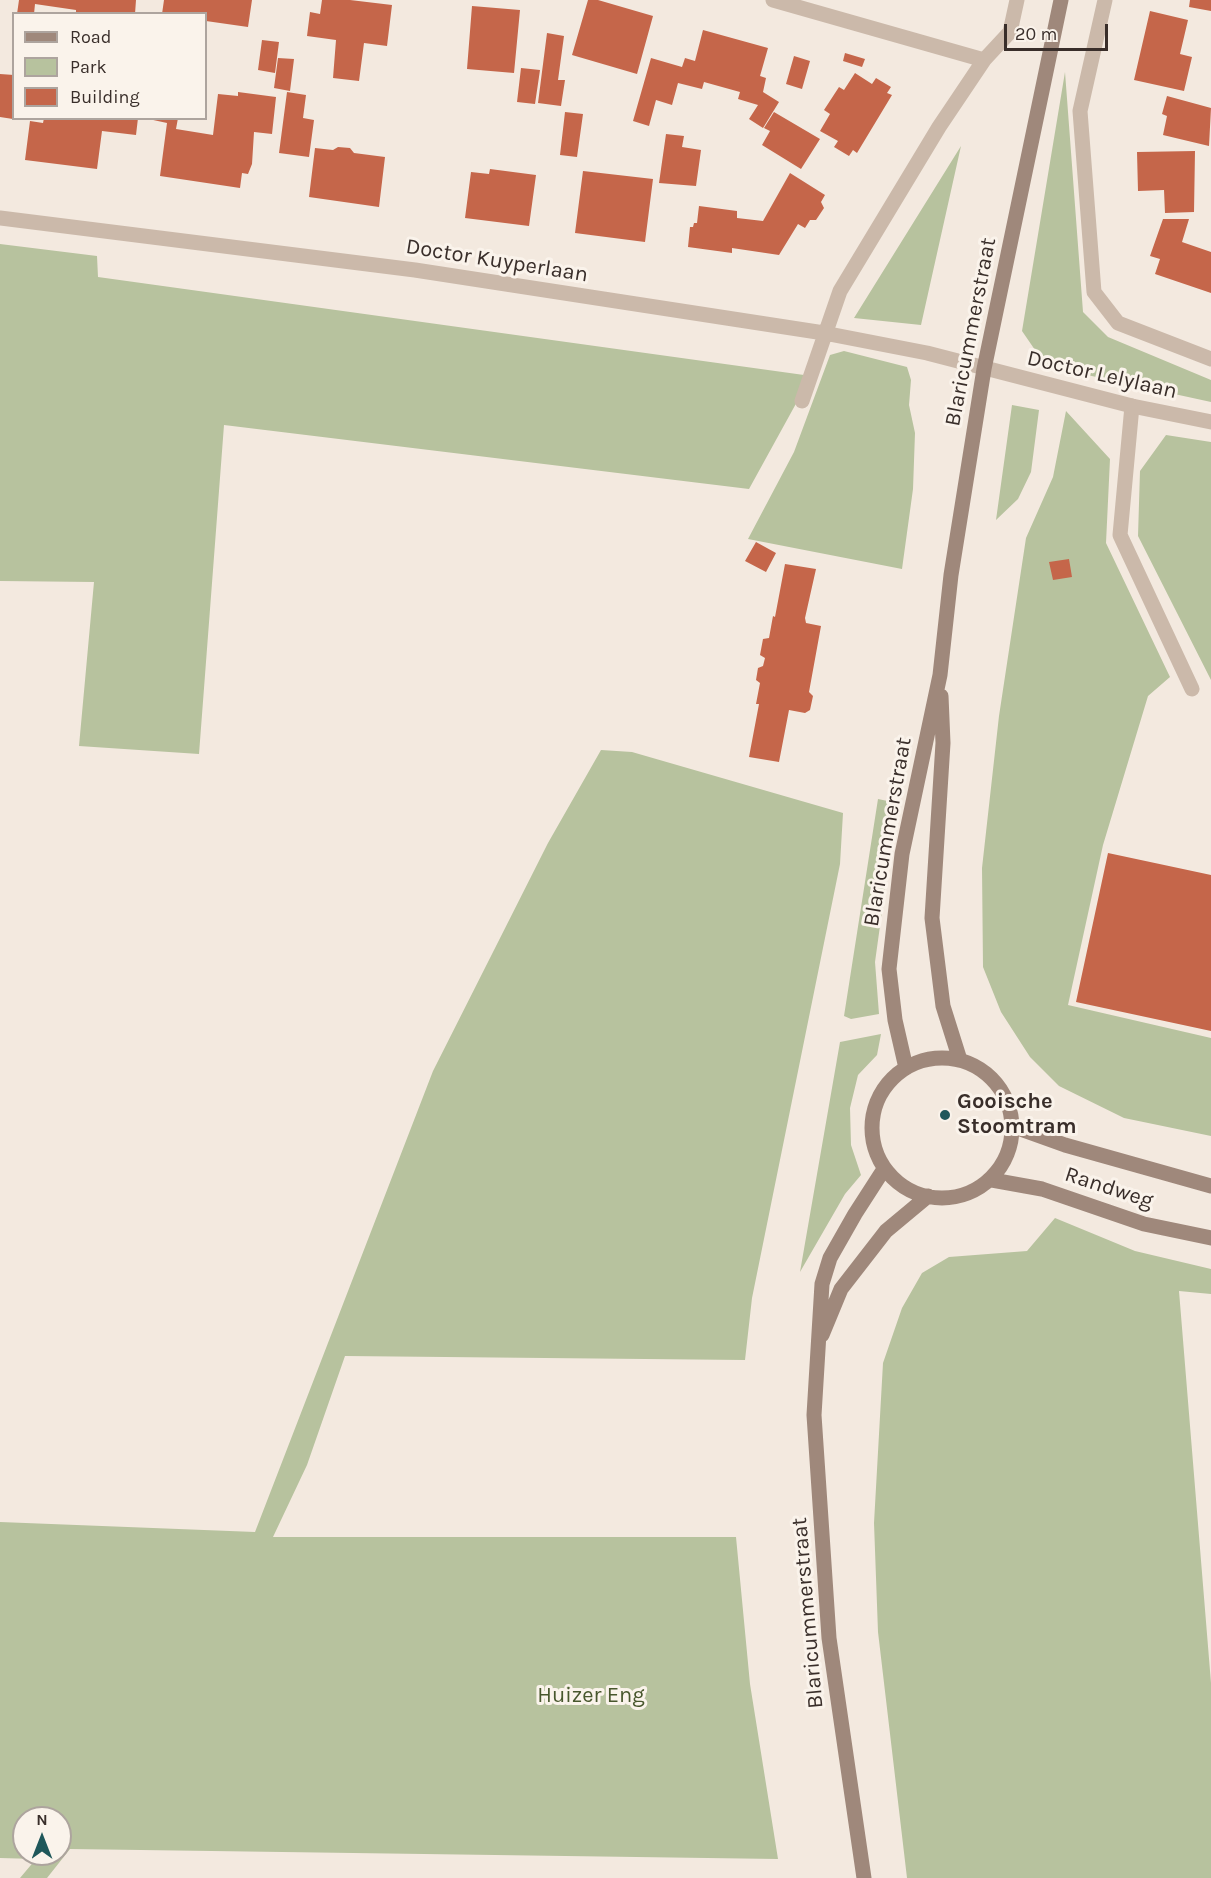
<!DOCTYPE html>
<style>
body{margin:0}
#map{position:relative;width:1211px;height:1878px;overflow:hidden;background:#f3e9df;font-family:Karla,sans-serif}
canvas{display:block}
.legend{position:absolute;left:12px;top:12px;width:195px;height:108px;box-sizing:border-box;background:#faf3eb;border:2px solid #ada49e;margin:0;padding:8px 10px;list-style:none;font-size:18px;color:#392e2a}
.legend li{display:flex;align-items:center;gap:12px;height:30px}
.legend b{width:30px;border:2px solid #ada49e}
.north{position:absolute;left:12px;top:1806px;width:60px;height:60px;box-sizing:border-box;background:#faf3eb;border:2px solid #ada49e;border-radius:50%;rotate:0deg;font-size:16px;font-weight:700;line-height:24px;text-align:center;color:#392e2a}
.north::after{content:'';display:block;margin:auto;width:21px;height:27px;background:#1f575a;clip-path:polygon(50% 0,100% 100%,50% 72%,0 100%)}
.scale{position:absolute;left:1004px;top:24px;width:104px;height:27px;box-sizing:border-box;border:3px solid #392e2a;border-top:0;padding-left:8px;font-size:18px;line-height:21px;white-space:nowrap;color:#392e2a;-webkit-text-stroke:4px #faf3eb;paint-order:stroke}
</style>
<div id="map">
<canvas width="1211" height="1878"></canvas>
<ul class="legend">
<li><b style="height:8px;background:#9f887b"></b>Road</li>
<li><b style="height:16px;background:#b7c29e"></b>Park</li>
<li><b style="height:16px;background:#c5664a"></b>Building</li>
</ul>
<div class="north">N</div>
<div class="scale">20 m</div>
</div>
<script>
const context = document.querySelector('canvas').getContext('2d');
context.lineJoin = 'round';
function fill(path, color) {
  context.fillStyle = color;
  context.fill(path, 'evenodd');
}
function toPath(rows) {
  const path = new Path2D();
  for (const r of rows) {
    if (r.length === 3) {
      path.moveTo(r[0] + r[2], r[1]);
      path.arc(r[0], r[1], r[2], 0, 2 * Math.PI);
      continue;
    }
    path.moveTo(r[0], r[1]);
    for (let i = 2; i < r.length; i += 2) path.lineTo(r[i], r[i + 1]);
  }
  return path;
}
function stroke(path, color, width, dash) {
  context.strokeStyle = color;
  context.lineWidth = width;
  context.lineCap = dash ? 'butt' : 'round';
  context.setLineDash(dash || []);
  context.stroke(path);
}
function write(font, color, halo, rows, align = 'center') {
  context.font = font + ' Karla,sans-serif';
  context.lineWidth = 6;
  context.setLineDash([]);
  context.textBaseline = 'middle';
  context.strokeStyle = halo;
  context.fillStyle = color;
  for (const [text, x, y, turn = 0] of rows) {
    context.save();
    context.translate(x, y);
    context.rotate((+turn || 0) * Math.PI / 180);
    context.textAlign = isNaN(turn) ? turn : align;
    if (halo) context.strokeText(text, 0, 0);
    context.fillText(text, 0, 0);
    context.restore();
  }
}
fill(toPath([
 [1065,72,1083,312,1108,337,1211,380,1211,402,1046,366,1022,331],
 [961,146,921,325,854,318],
 [0,244,97,256,98,277,804,375,798,400,749,489,224,425,199,754,79,746,94,582,0,581],
 [844,351,907,367,911,380,909,405,915,433,913,489,902,569,748,539,794,452,830,355],
 [1012,405,1039,410,1031,472,1018,499,996,520],
 [1066,411,1110,459,1106,543,1170,677,1148,696,1103,845,1068,1005,1211,1038,1211,1136,1124,1118,1059,1086,1030,1057,1001,1012,983,967,982,868,999,716,1026,538,1053,477],
 [1166,435,1211,442,1211,680,1138,536,1140,471],
 [601,750,632,752,843,813,840,864,752,1298,745,1360,345,1356,307,1465,273,1537,736,1537,750,1684,778,1859,70,1849,47,1878,20,1878,36,1859,0,1858,0,1522,255,1532,433,1071,548,843],
 [24,1818,60,1818,60,1854,24,1854],
 [878,799,897,803,875,962,879,1014,851,1019,844,1016],
 [881,1034,877,1055,858,1075,850,1108,851,1145,861,1175,845,1194,800,1272,840,1042],
 [1055,1218,1135,1251,1211,1269,1211,1294,1179,1291,1211,1683,1211,1878,907,1878,878,1632,874,1523,883,1363,902,1308,922,1273,949,1257,1027,1251]
]), '#b7c29e');
fill(toPath([
 [19,0,136,0,135,14,76,14,76,10,35,4,34,14,17,14],
 [164,0,252,0,248,27,206,21,206,14,162,14],
 [322,0,350,0,392,5,387,46,364,43,359,81,333,78,336,40,307,36,310,12,320,14],
 [588,0,598,0,653,16,637,74,572,55],
 [1190,0,1211,0,1211,11,1189,7],
 [472,6,520,10,514,73,467,69],
 [1150,11,1188,20,1180,54,1192,57,1184,91,1134,80],
 [703,30,768,48,760,76,766,78,763,92,779,102,763,128,749,119,758,105,738,99,740,92,704,82,702,89,678,83,672,105,656,100,649,126,633,121,651,58,682,67,685,58,695,61],
 [547,33,564,36,558,80,565,80,561,106,538,103],
 [262,40,279,42,275,73,258,70],
 [845,53,865,59,862,67,843,61],
 [794,56,810,61,802,89,786,84],
 [278,58,294,59,290,91,274,88],
 [521,68,540,70,535,104,517,102],
 [855,73,872,84,876,78,891,87,887,93,892,95,857,153,853,150,849,156,834,147,838,141,820,131,830,114,824,110,839,87,844,90],
 [0,74,14,75,13,119,0,117],
 [238,92,276,97,272,134,254,132,252,164,248,174,242,173,240,188,160,176,167,123,144,118,178,118,176,129,213,135,218,94,238,96],
 [287,92,306,95,303,118,314,120,309,157,279,153],
 [1167,96,1211,108,1209,146,1163,135,1167,116,1162,114],
 [565,112,583,114,577,157,560,155],
 [774,112,820,139,801,169,762,145,770,131,764,128],
 [44,118,138,118,136,135,102,131,97,169,25,160,30,121,43,123],
 [666,134,684,136,682,147,701,150,696,186,659,183],
 [338,147,350,148,354,153,385,157,379,207,309,197,315,148,333,150],
 [1195,151,1194,212,1165,213,1164,190,1138,191,1137,152],
 [490,169,536,175,529,226,465,218,471,172,489,174],
 [583,171,653,179,645,242,575,233],
 [790,173,825,195,821,202,824,208,816,220,810,220,805,228,798,224,779,255,732,248,732,253,688,247,690,227,693,227,694,223,697,223,699,206,737,211,737,218,763,221],
 [1163,219,1189,219,1182,242,1211,252,1211,293,1155,274,1160,259,1150,256],
 [756,542,776,553,766,572,745,561],
 [1069,559,1072,577,1053,580,1049,562],
 [785,564,816,569,805,618,806,623,821,626,809,692,813,696,810,710,805,713,789,710,779,762,749,757,759,704,756,704,760,683,756,680,758,668,763,666,765,658,760,655,763,639,769,638,773,616,775,617],
 [1108,853,1211,875,1211,1031,1076,1002]
]), '#c5664a');
stroke(toPath([
 [1132,406,1120,535,1192,689]
]), '#cbb9aa', 15);
stroke(toPath([
 [773,0,984,60],
 [1105,0,1080,111,1094,292,1118,323,1211,359],
 [0,218,415,270,824,333,927,353,1132,406,1211,422],
 [802,401,840,291,939,127,984,60,1010,32,1017,0]
]), '#cbb9aa', 15);
stroke(toPath([
 [941,696,943,743,932,918,943,1006,960,1060],
 [942,1128,70],
 [906,1068,895,1020,889,969,902,854,940,675,951,575,984,369,1061,0],
 [1012,1126,1065,1145,1211,1186],
 [992,1180,1042,1189,1144,1224,1211,1238],
 [822,1335,841,1289,886,1231,928,1196],
 [864,1878,829,1638,814,1415,822,1284,830,1258,855,1214,884,1169]
]), '#9f887b', 15);
for (const [x, y, r, color] of [
 [945,1115,6,"#1f575a"]
]) {
  const dot = new Path2D();
  dot.arc(x, y, r, 0, 2 * Math.PI);
  context.fillStyle = color;
  context.fill(dot);
  stroke(dot, '#faf3eb', 2);
}
write('22px', '#392e2a', '#faf3eb', [
 ["Doctor Kuyperlaan",497,261,9],
 ["Blaricummerstraat",971,332,-79],
 ["Doctor Lelylaan",1102,375,13],
 ["Blaricummerstraat",888,832,-80],
 ["Randweg",1109,1188,18],
 ["Blaricummerstraat",808,1613,-95]
]);
write('bold 22px', '#392e2a', '#faf3eb', [
 ["Gooische",957,1102],
 ["Stoomtram",957,1127]
], 'left');
write('22px', '#48572d', '#faf3eb', [
 ["Huizer Eng",591,1696]
]);
</script>
